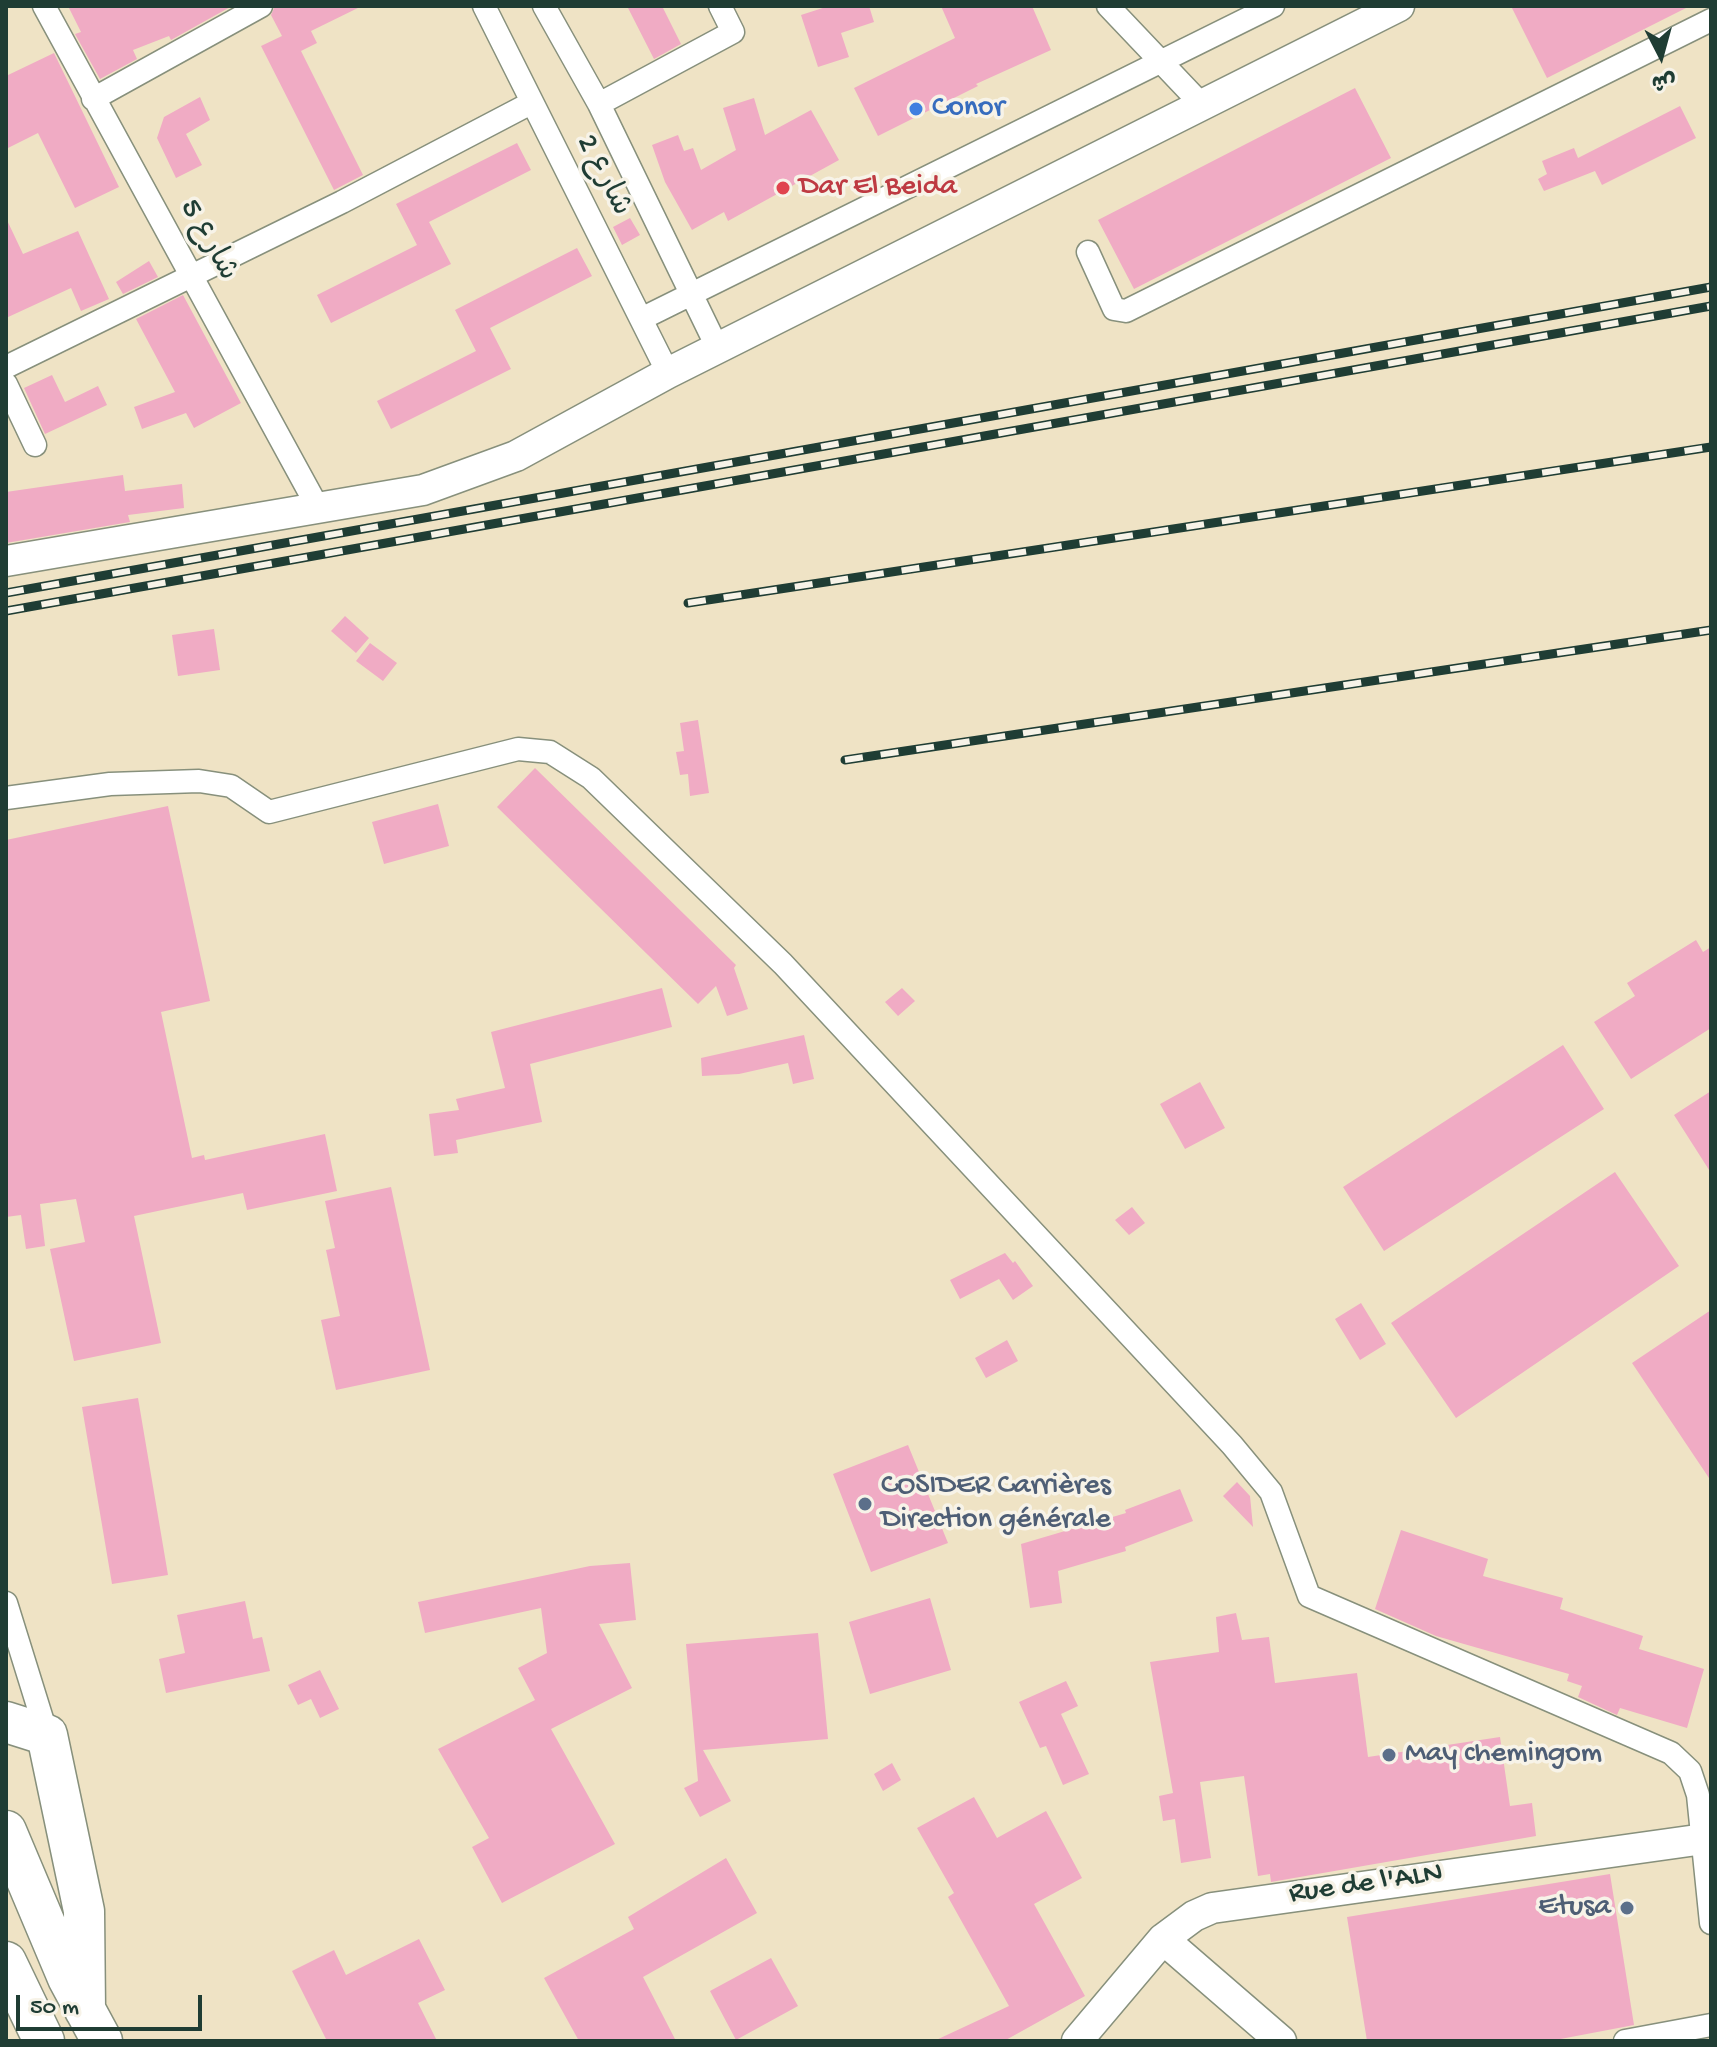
<!DOCTYPE html>
<meta charset="utf-8">
<style>
body{margin:0}
#map{position:relative;width:1717px;height:2047px;overflow:hidden;background:#efe3c5;font-family:"Gochi Hand","Playpen Sans Arabic",sans-serif}
canvas{display:block}
.frame{position:absolute;inset:0;border:8px solid #1f3d34;pointer-events:none}
.north{position:absolute;left:1621px;top:16px;width:80px;height:80px;-webkit-text-stroke:6px #f7f3e8;paint-order:stroke;rotate:174deg;font-size:22px;font-weight:700;line-height:32px;text-align:center;color:#1f3d34}
.north::after{content:'';display:block;margin:auto;width:28px;height:36px;background:#1f3d34;clip-path:polygon(50% 0,100% 100%,50% 72%,0 100%)}
.scale{position:absolute;left:16px;top:1995px;width:186px;height:36px;box-sizing:border-box;border:4px solid #1f3d34;border-top:0;padding-left:10px;font-size:24px;line-height:28px;white-space:nowrap;color:#1f3d34;-webkit-text-stroke:6px #f7f3e8;paint-order:stroke}
</style>
<div id="map">
<canvas width="1717" height="2047"></canvas>
<div class="frame"></div>
<div class="north">ش</div>
<div class="scale">50 m</div>
</div>
<script>
const context = document.querySelector('canvas').getContext('2d');
context.lineJoin = 'round';
function fill(path, color) {
  context.fillStyle = color;
  context.fill(path, 'evenodd');
}
function toPath(rows) {
  const path = new Path2D();
  for (const r of rows) {
    path.moveTo(r[0], r[1]);
    for (let i = 2; i < r.length; i += 2) path.lineTo(r[i], r[i + 1]);
  }
  return path;
}
function stroke(path, color, width, dash) {
  context.strokeStyle = color;
  context.lineWidth = width;
  context.lineCap = dash ? 'butt' : 'round';
  context.setLineDash(dash || []);
  context.stroke(path);
}
function write(font, color, halo, rows, align = 'center') {
  context.font = font + ' "Gochi Hand","Playpen Sans Arabic",sans-serif';
  context.lineWidth = 7;
  context.setLineDash([]);
  context.textBaseline = 'middle';
  context.strokeStyle = halo;
  context.fillStyle = color;
  for (const [text, x, y, turn = 0] of rows) {
    context.save();
    context.translate(x, y);
    context.rotate((+turn || 0) * Math.PI / 180);
    context.textAlign = isNaN(turn) ? turn : align;
    if (halo) context.strokeText(text, 0, 0);
    context.fillText(text, 0, 0);
    context.restore();
  }
}
fill(toPath([
 [68,6,232,6,171,40,169,36,133,50,137,59,100,79,75,34,81,32],
 [275,6,362,6,311,31,317,43,301,51,363,175,334,190,261,46,282,36,271,15],
 [627,6,662,6,681,44,654,59],
 [829,6,869,6,874,22,841,33,849,57,818,67,801,15],
 [941,6,1032,6,1051,50,976,84,978,86,878,136,854,88,955,38],
 [1511,6,1690,6,1547,78],
 [54,53,119,187,75,208,38,133,6,149,6,76],
 [1355,88,1391,158,1134,289,1098,220],
 [200,97,210,120,186,134,202,165,176,178,157,138,164,117],
 [754,98,765,135,811,110,839,160,728,221,724,212,692,230,665,182,652,145,678,135,684,151,693,148,701,170,736,150,723,108],
 [1680,106,1696,138,1602,185,1595,171,1544,191,1538,179,1547,174,1542,161,1574,148,1578,158],
 [517,143,531,170,429,222,451,264,331,323,317,295,417,245,396,204],
 [6,218,23,254,78,231,109,299,81,311,71,288,6,318],
 [630,218,640,235,622,245,613,227],
 [577,248,592,276,490,328,511,369,391,429,377,401,476,351,455,310],
 [149,261,158,277,123,294,116,282],
 [183,295,241,403,194,428,186,413,142,429,134,407,175,392,136,319],
 [52,375,65,402,98,386,107,405,45,434,24,388],
 [123,475,125,491,182,484,184,508,128,515,130,522,6,543,6,492],
 [345,616,369,638,356,653,331,631],
 [214,629,220,670,178,676,172,635],
 [370,643,397,663,383,681,356,661],
 [698,720,709,793,690,796,688,774,680,775,676,752,684,751,680,723],
 [535,768,736,965,734,968,748,1009,727,1016,716,986,698,1004,497,807],
 [438,804,449,846,384,864,372,822],
 [168,806,210,1001,161,1012,192,1158,204,1155,205,1160,325,1134,337,1191,247,1210,243,1193,134,1216,161,1343,74,1361,50,1249,85,1242,76,1199,40,1204,45,1246,26,1249,21,1215,6,1217,6,840],
 [1696,940,1703,952,1711,947,1711,1028,1631,1079,1594,1022,1635,996,1627,983],
 [662,988,672,1027,530,1064,542,1122,456,1140,458,1153,434,1156,429,1114,459,1110,456,1099,505,1088,491,1032],
 [902,988,915,1001,898,1016,885,1002],
 [804,1035,814,1079,793,1084,788,1063,739,1074,702,1076,701,1058],
 [1563,1045,1604,1109,1384,1251,1343,1187],
 [1200,1082,1225,1128,1185,1149,1160,1104],
 [1711,1091,1711,1173,1674,1115],
 [1615,1172,1679,1266,1456,1418,1391,1323],
 [391,1187,430,1370,336,1390,321,1320,340,1316,326,1250,335,1248,325,1201],
 [1132,1207,1145,1223,1129,1235,1115,1220],
 [1005,1253,1013,1263,1015,1261,1033,1286,1013,1300,999,1279,960,1299,950,1280],
 [1361,1303,1386,1344,1360,1360,1335,1319],
 [1711,1310,1711,1481,1632,1363],
 [1007,1340,1018,1361,986,1378,975,1358],
 [138,1398,168,1575,112,1584,82,1407],
 [908,1445,948,1543,871,1572,833,1474],
 [1237,1482,1250,1496,1253,1527,1223,1496],
 [1180,1489,1193,1521,1125,1547,1126,1551,1058,1571,1062,1603,1030,1608,1021,1544,1126,1513,1125,1510],
 [1401,1530,1488,1559,1483,1576,1563,1598,1560,1609,1643,1636,1639,1649,1704,1669,1687,1728,1620,1708,1617,1715,1578,1697,1582,1686,1567,1681,1569,1674,1436,1636,1375,1609],
 [630,1563,636,1620,599,1624,632,1688,551,1729,615,1844,502,1903,472,1847,489,1838,438,1749,535,1700,518,1668,547,1653,541,1608,425,1633,418,1602,590,1566],
 [930,1598,951,1670,870,1694,849,1622],
 [245,1601,253,1639,262,1637,270,1671,166,1693,159,1659,185,1653,177,1615],
 [1236,1613,1242,1640,1269,1637,1275,1683,1357,1673,1368,1757,1500,1737,1510,1806,1532,1803,1536,1836,1271,1882,1270,1874,1258,1876,1244,1776,1200,1782,1211,1858,1181,1863,1175,1819,1163,1821,1159,1796,1173,1793,1150,1662,1219,1652,1216,1617],
 [818,1633,828,1739,703,1750,731,1801,700,1817,684,1788,698,1781,686,1644],
 [320,1670,339,1709,320,1718,311,1699,298,1705,288,1685],
 [1066,1681,1078,1706,1061,1714,1089,1774,1063,1785,1046,1746,1040,1748,1019,1702],
 [892,1763,901,1780,883,1791,874,1774],
 [974,1797,997,1838,1046,1811,1082,1878,1034,1904,1085,1996,1004,2041,934,2041,1009,2006,948,1897,954,1893,917,1828],
 [726,1858,757,1913,643,1977,676,2041,579,2041,544,1978,634,1929,628,1917],
 [1610,1874,1634,2025,1550,2041,1367,2041,1347,1917],
 [419,1939,445,1990,418,2003,437,2041,327,2041,292,1971,334,1950,346,1975],
 [771,1958,798,2006,736,2040,710,1991]
]), '#f0abc4');
const street = toPath([
 [44,6,317,506],
 [484,6,668,373],
 [544,6,599,104,718,349],
 [1108,6,1203,106],
 [93,99,261,6],
 [599,104,733,32,720,6],
 [1088,252,1114,309,1126,311,1711,20],
 [641,319,1273,6],
 [6,367,342,202,531,103],
 [6,384,35,445],
 [6,798,110,784,199,781,231,786,269,812,518,749,550,752,591,778,783,964,1232,1445,1271,1492,1309,1596,1671,1753,1690,1771,1698,1795,1711,1923],
 [6,1603,47,1735],
 [1625,2041,1711,2025]
]);
const secondary = toPath([
 [6,561,423,490,516,456,668,373,1399,6],
 [1163,1939,1281,2041],
 [1077,2041,1163,1939,1194,1916,1212,1908,1711,1838]
]);
const highway = toPath([
 [6,1722,47,1735,84,1911,85,2010],
 [6,1831,68,1978,102,2041],
 [6,1962,44,2041]
]);
stroke(street, '#87907c', 25);
stroke(secondary, '#87907c', 33);
stroke(highway, '#87907c', 43);
stroke(street, '#fff', 22);
stroke(secondary, '#fff', 30);
stroke(highway, '#fff', 40);
const rail = toPath([
 [6,593,1711,287],
 [688,603,1711,447],
 [6,611,1711,306],
 [845,760,1711,630]
]);
stroke(rail, '#1f3d34', 9);
stroke(rail, '#f7f3e8', 6, [18]);
for (const [x, y, r, color] of [
 [916,109,8,"#3f7fe0"],
 [783,188,8,"#e0444e"],
 [865,1504,8,"#5c6f8a"],
 [1389,1755,8,"#5c6f8a"],
 [1627,1908,8,"#5c6f8a"]
]) {
  const dot = new Path2D();
  dot.arc(x, y, r, 0, 2 * Math.PI);
  context.fillStyle = color;
  context.fill(dot);
  stroke(dot, '#f7f3e8', 3);
}
write('30px', '#366cbe', '#f7f3e8', [
 ["Conor",932,109]
], 'left');
write('30px', '#1f3d34', '#f7f3e8', [
 ["شارع 2",602,176,63],
 ["شارع 5",207,241,61],
 ["Rue de l'ALN",1366,1885,-8]
]);
write('30px', '#be3a42', '#f7f3e8', [
 ["Dar El Beida",799,188]
], 'left');
write('30px', '#4e5e75', '#f7f3e8', [
 ["COSIDER Carrières",881,1487],
 ["Direction générale",881,1521],
 ["May chemingom",1405,1755],
 ["Etusa",1611,1908,"right"]
], 'left');
</script>
